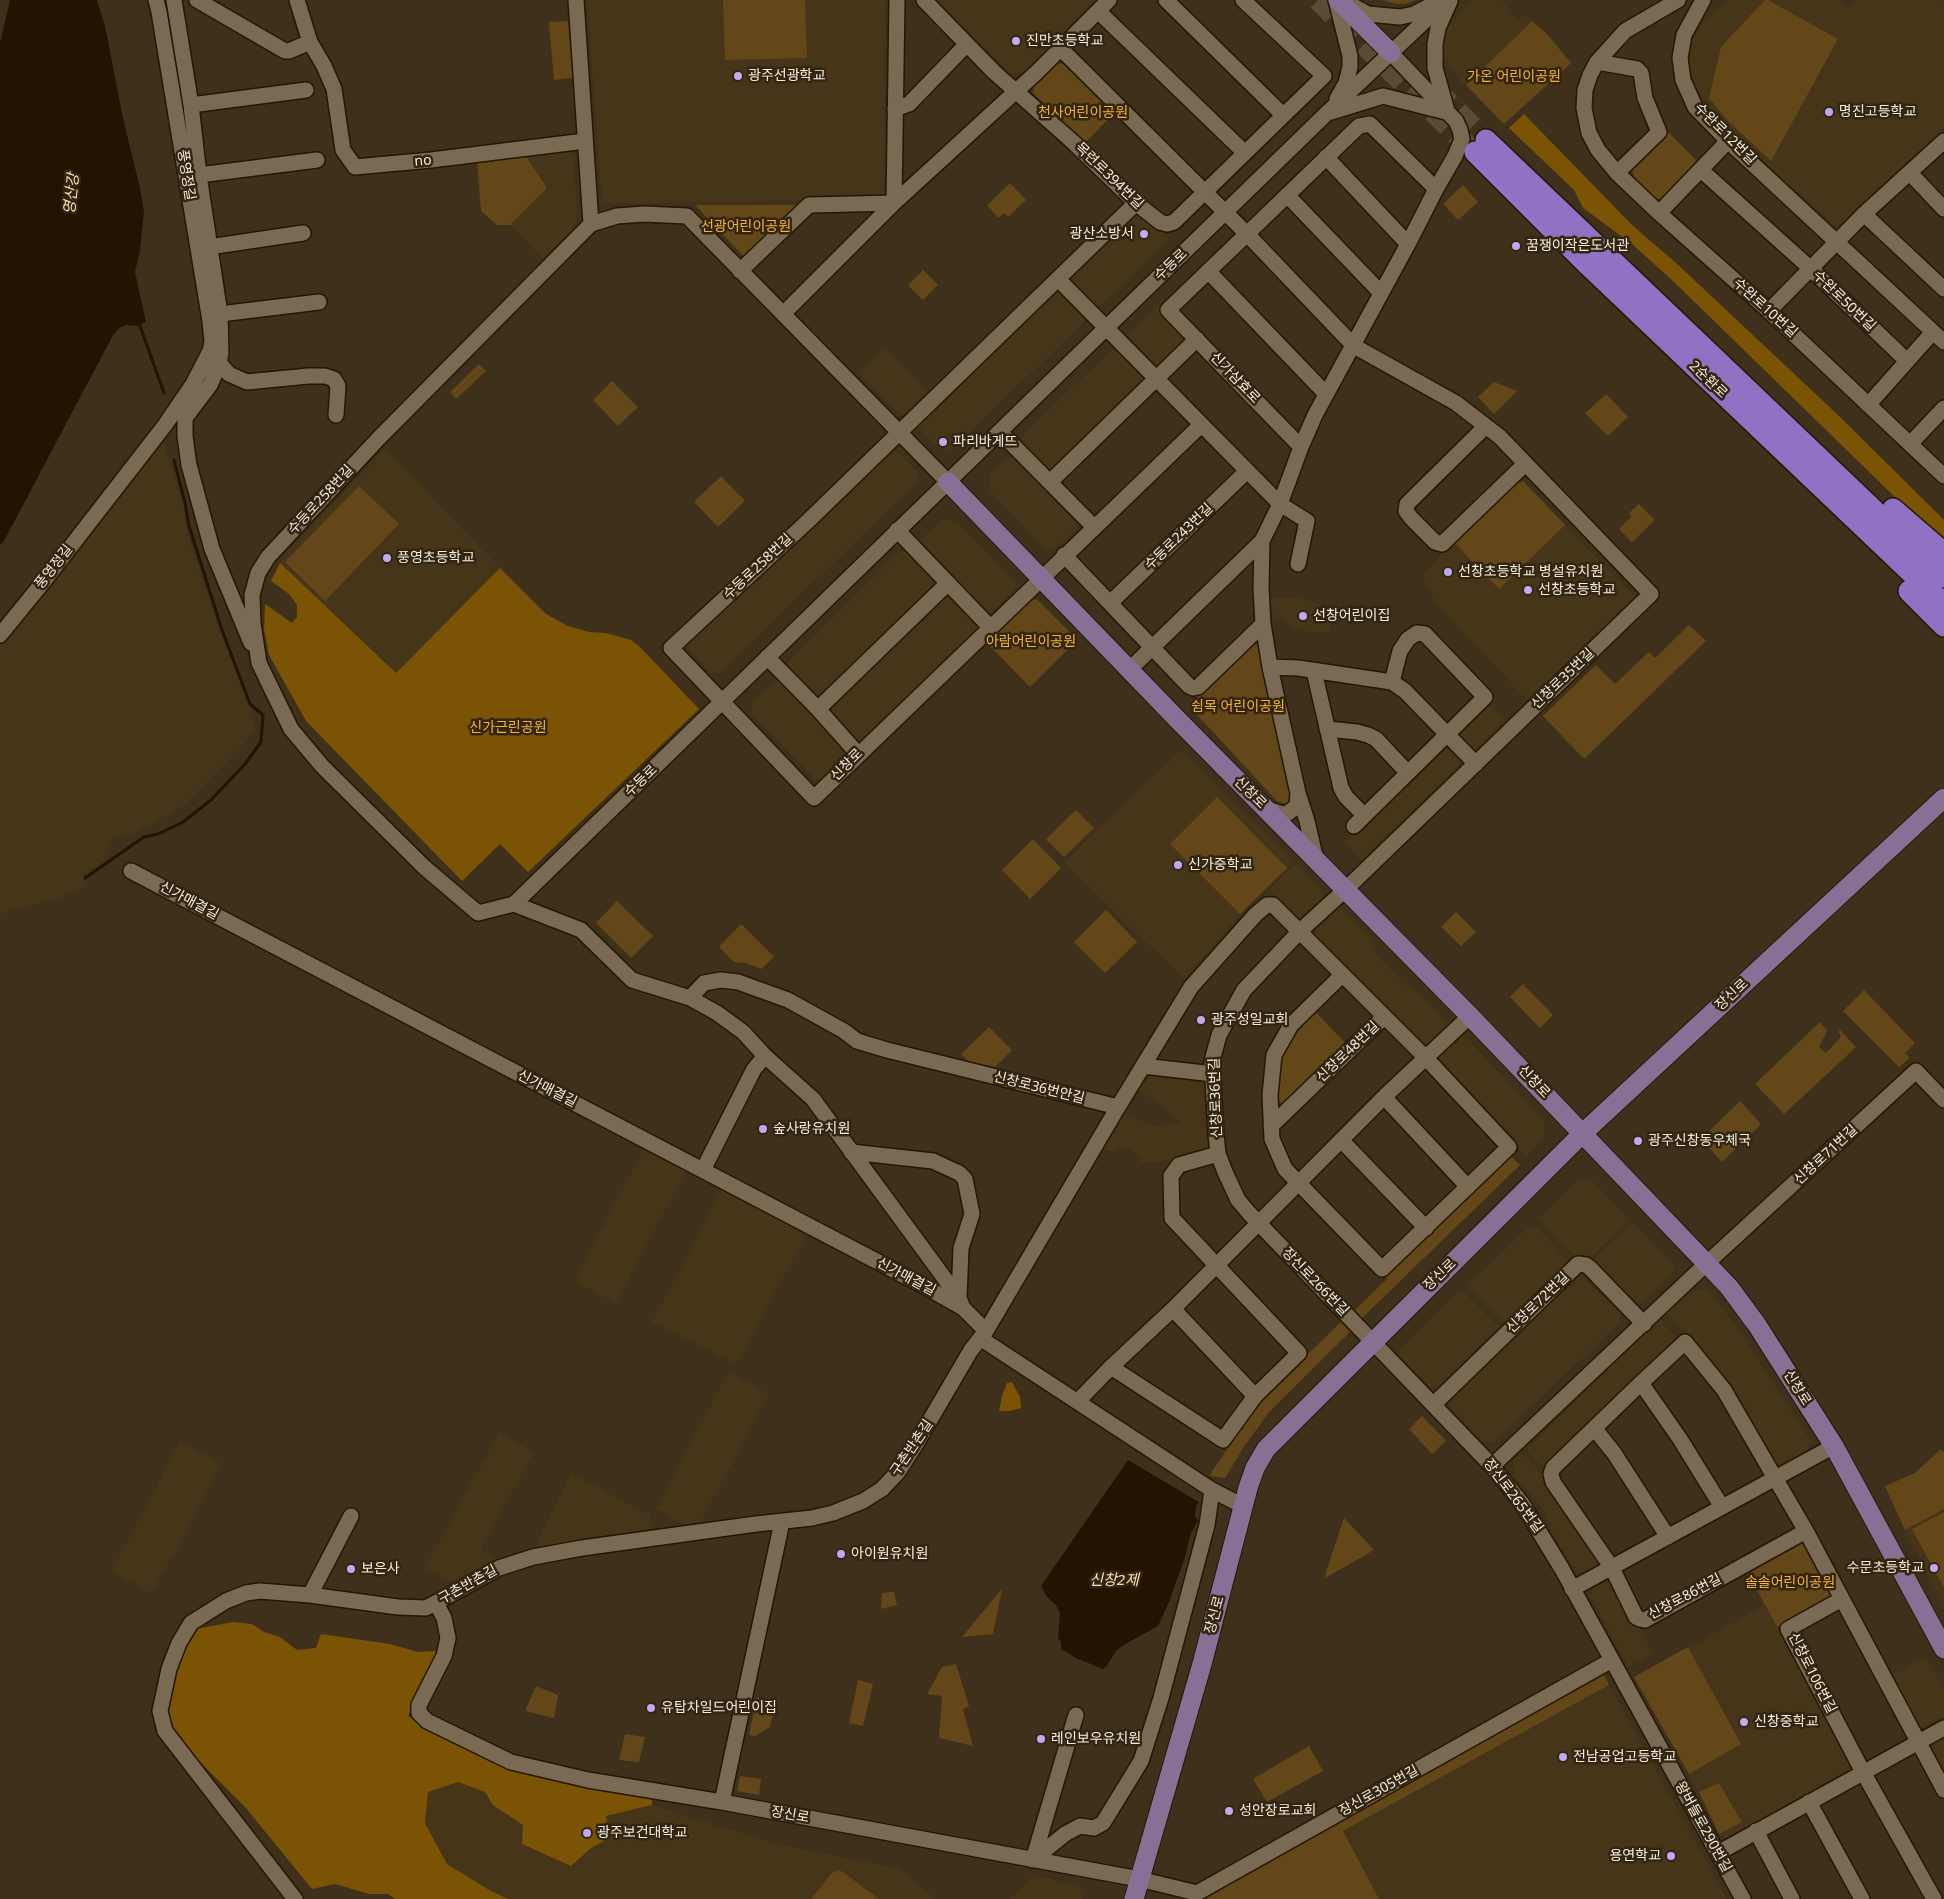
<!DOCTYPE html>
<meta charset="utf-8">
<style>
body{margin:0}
canvas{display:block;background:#3e301a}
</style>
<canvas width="1944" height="1899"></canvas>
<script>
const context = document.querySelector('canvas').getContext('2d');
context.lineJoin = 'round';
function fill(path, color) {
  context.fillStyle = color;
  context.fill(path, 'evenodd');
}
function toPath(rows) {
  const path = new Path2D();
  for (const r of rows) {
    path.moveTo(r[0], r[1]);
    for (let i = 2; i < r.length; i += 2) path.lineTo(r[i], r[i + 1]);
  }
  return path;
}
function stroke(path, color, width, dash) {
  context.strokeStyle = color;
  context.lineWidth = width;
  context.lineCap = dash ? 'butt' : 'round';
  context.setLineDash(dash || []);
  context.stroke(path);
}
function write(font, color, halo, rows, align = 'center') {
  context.font = font + ' "Noto Sans","Noto Sans KR",sans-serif';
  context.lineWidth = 5;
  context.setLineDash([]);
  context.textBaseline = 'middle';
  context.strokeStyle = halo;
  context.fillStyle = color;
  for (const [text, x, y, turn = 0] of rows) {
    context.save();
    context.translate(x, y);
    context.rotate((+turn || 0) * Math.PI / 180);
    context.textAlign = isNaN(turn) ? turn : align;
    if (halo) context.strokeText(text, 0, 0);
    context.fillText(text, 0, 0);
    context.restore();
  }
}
fill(toPath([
 [587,0,885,0,884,199,602,204],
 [936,0,1098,0,1022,74,1010,73],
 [1473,0,1501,0,1519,20,1525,14,1532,21,1466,85,1461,82,1441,54,1442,39,1448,26],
 [1728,0,1838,0,1848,8,1857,0,1941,0,1944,3,1944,129,1838,229,1725,126,1697,89,1691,75,1689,65,1689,52,1693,40,1701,25],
 [569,152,574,157,577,216,575,226,570,233,543,259,510,225,547,188,526,156],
 [1144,211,1169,239,1100,306,1094,305,1070,281,1071,274,1134,213],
 [1052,291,1058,292,1083,318,1083,323,952,449,939,449,918,427,918,421],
 [1159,305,1187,335,1187,342,1161,366,1154,365,1130,340,1129,333],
 [885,348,929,393,907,414,900,414,859,373],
 [1111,350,1119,350,1143,375,1144,382,1052,470,1046,470,1022,445,1022,436],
 [163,439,183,503,186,527,193,553,220,632,249,705,255,730,247,741,182,807,136,832,113,839,104,862,81,874,86,887,62,898,0,914,0,643],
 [385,449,500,568,396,673,280,563,286,553],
 [886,451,897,451,918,472,918,481,719,674,711,673,689,649,691,641],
 [1009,457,1014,457,1077,523,1077,528,1053,551,1048,551,990,491,990,475],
 [1523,481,1635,597,1527,700,1437,604,1425,583,1423,573,1514,485],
 [942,519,957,521,1015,582,1015,588,991,612,984,611,921,547,923,537],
 [900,552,908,552,933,579,934,587,820,695,812,695,788,669,789,661],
 [951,596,979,624,978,631,864,741,858,741,830,712,831,704,943,597],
 [1295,597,1320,604,1318,613,1333,614,1330,633,1302,631,1291,626,1284,619,1273,618,1271,599],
 [775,681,783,682,850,752,850,756,824,780,815,779,752,714,752,703],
 [1484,707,1492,707,1505,720,1475,749,1469,749,1459,737,1459,732],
 [1443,746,1453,747,1461,756,1460,764,1361,860,1344,842],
 [1181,750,1294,861,1240,914,1184,979,1064,862],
 [1296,863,1322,891,1322,898,1302,919,1299,919,1269,889],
 [1337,909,1341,909,1368,937,1374,952,1404,984,1418,992,1447,1023,1447,1029,1427,1048,1422,1048,1316,939,1316,929],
 [1454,1034,1463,1034,1544,1121,1545,1135,1542,1141,1526,1156,1434,1060],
 [1153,1074,1198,1079,1204,1083,1207,1090,1211,1149,1178,1160,1140,1163,1139,1156,1130,1149,1117,1148,1112,1152,1101,1148,1123,1111,1146,1123,1159,1126,1181,1122,1161,1105,1137,1089],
 [646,1145,688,1167,616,1303,574,1281],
 [1579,1179,1591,1179,1630,1219,1589,1259,1583,1254,1577,1259,1538,1218],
 [724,1186,809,1230,738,1361,734,1364,652,1322],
 [1633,1222,1673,1264,1673,1272,1642,1303,1634,1302,1594,1259],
 [1533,1223,1571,1264,1507,1325,1468,1285],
 [1577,1277,1584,1277,1620,1314,1619,1323,1494,1442,1483,1442,1450,1407,1452,1397],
 [1461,1289,1499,1327,1438,1387,1430,1387,1399,1355,1400,1349],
 [1708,1290,1737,1327,1811,1442,1807,1450,1782,1467,1777,1465,1687,1335,1667,1313,1691,1291],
 [1659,1319,1679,1339,1544,1468,1526,1450],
 [728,1372,769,1394,701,1521,684,1525,654,1508,659,1506],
 [499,1433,534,1452,480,1550,497,1559,451,1583,424,1569],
 [180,1442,221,1464,176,1550,151,1593,111,1572],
 [1522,1453,1548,1480,1600,1560,1598,1565,1581,1574,1575,1570,1551,1531,1546,1514,1530,1492,1513,1476,1513,1461],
 [571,1474,650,1515,652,1528,536,1549,538,1540],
 [1944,1509,1944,1606,1905,1530],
 [1608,1581,1614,1583,1653,1654,1629,1667,1591,1597,1593,1587],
 [1765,1605,1852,1766,1850,1772,1726,1838,1719,1834,1689,1774,1634,1677],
 [1926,1657,1944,1689,1944,1716,1920,1729,1891,1676],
 [1609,1685,1727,1899,1220,1899],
 [1944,1736,1944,1779,1928,1751,1932,1743],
 [458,1782,485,1792,606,1816,652,1805,778,1844,900,1869,936,1899,508,1899,491,1891,447,1864,425,1823,428,1792],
 [1033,1875,1079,1885,1083,1899,1010,1899]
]), '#463518');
fill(toPath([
 [723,0,805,0,807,58,725,60],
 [1382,0,1416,0,1405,4,1397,4],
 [1765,0,1768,0,1838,39,1771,161,1727,120,1709,98,1721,47],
 [568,21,573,78,554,80,549,22],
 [1532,21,1547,34,1571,63,1504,124,1466,85],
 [1056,64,1063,64,1114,113,1084,144,1033,93,1034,86],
 [1667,131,1699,163,1663,199,1656,199,1634,177,1632,166],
 [526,156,547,188,510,225,497,225,481,211,477,162],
 [1010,183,1026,200,1008,217,1004,213,998,218,987,205],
 [1463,185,1478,202,1458,220,1443,204],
 [695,205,801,205,746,259],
 [923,270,938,285,923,300,908,285],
 [479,364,486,371,456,399,450,392],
 [612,381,638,407,618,426,593,400],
 [1494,382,1517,391,1494,414,1478,397],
 [1606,394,1628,417,1608,436,1585,413],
 [721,476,745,501,718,527,694,502],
 [1523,481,1565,525,1499,589,1454,542,1514,485],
 [359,486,399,524,325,601,285,562],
 [1639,504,1655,520,1632,542,1619,529,1631,517,1629,513],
 [1029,599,1038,600,1077,640,1030,687,986,642],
 [1689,625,1706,641,1584,759,1543,716,1596,665,1615,684,1649,652,1655,658],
 [1257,643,1262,652,1292,789,1289,805,1277,801,1188,705,1249,647],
 [1217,797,1287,868,1240,914,1170,844],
 [1076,810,1094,828,1064,857,1046,839],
 [1033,839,1061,868,1030,899,1002,870],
 [617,901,653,936,631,958,596,923],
 [1106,910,1137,942,1105,973,1074,942],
 [1456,912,1476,932,1461,946,1441,927],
 [741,924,774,957,761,969,746,963,734,962,719,947],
 [1523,984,1553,1015,1540,1028,1510,997],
 [1864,990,1915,1043,1905,1053,1910,1058,1899,1067,1843,1011],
 [1313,1009,1348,1046,1287,1103,1279,1102,1276,1097,1278,1057,1290,1034],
 [1820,1022,1827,1031,1819,1047,1826,1053,1841,1037,1838,1028,1856,1047,1784,1114,1755,1084],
 [989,1027,1012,1050,995,1067,969,1062,961,1054],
 [1740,1101,1761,1124,1722,1162,1701,1139],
 [1510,1155,1520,1165,1362,1318,1354,1311,1387,1279,1385,1277],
 [1341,1322,1350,1332,1269,1412,1243,1448,1225,1478,1209,1476,1263,1397],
 [1422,1416,1446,1441,1432,1454,1409,1429],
 [1941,1449,1944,1453,1944,1509,1905,1530,1885,1486,1915,1473],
 [1944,1512,1944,1588,1912,1529],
 [1344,1518,1374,1550,1325,1578,1326,1572],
 [1803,1539,1834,1596,1777,1627,1746,1570],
 [1002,1589,993,1634,962,1637],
 [894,1592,897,1605,881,1609,882,1593],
 [1688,1647,1741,1744,1689,1774,1634,1677],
 [956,1664,969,1706,963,1709,973,1746,939,1738,942,1696,927,1694,942,1667],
 [1604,1675,1609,1685,1343,1831,1379,1899,1207,1899,1204,1894],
 [858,1680,873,1684,863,1726,849,1723],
 [536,1686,558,1695,554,1718,525,1711],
 [757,1697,771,1701,775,1705,770,1727,755,1736,749,1735],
 [625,1734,645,1737,639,1762,619,1760],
 [1309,1746,1323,1771,1267,1802,1253,1779],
 [740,1776,761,1779,759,1795,737,1791],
 [1719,1783,1742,1822,1719,1834,1699,1792],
 [838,1870,843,1872,879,1899,811,1899,832,1873]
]), '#634719');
fill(toPath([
 [1524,114,1633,226,1675,262,1838,415,1944,520,1944,541,1898,500,1673,281,1632,244,1583,208,1574,190,1509,128],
 [280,563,396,673,500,568,546,614,568,626,589,632,606,633,631,640,640,647,699,709,528,872,500,844,462,881,306,721,269,655,264,629,265,604,292,623,297,617,297,605,289,594,271,581],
 [1012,1382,1020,1397,1021,1408,1010,1411,999,1411,1002,1396,1007,1383],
 [233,1622,252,1624,264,1632,280,1637,297,1650,316,1648,321,1634,390,1644,418,1652,438,1651,408,1716,447,1740,490,1758,652,1797,652,1805,606,1816,610,1838,591,1848,571,1866,522,1844,523,1825,493,1805,485,1792,458,1782,428,1792,425,1823,447,1864,491,1891,508,1899,395,1899,388,1894,369,1894,335,1884,312,1889,245,1807,191,1753,173,1730,168,1713,173,1672,196,1629]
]), '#7a5304');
fill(toPath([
 [10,0,97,0,105,26,123,118,140,188,144,212,140,250,135,272,146,322,137,326,126,325,118,329,112,337,4,541,0,545,0,43],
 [1128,1460,1199,1502,1196,1507,1195,1516,1198,1521,1191,1533,1185,1557,1169,1602,1158,1626,1122,1646,1116,1651,1107,1666,1103,1669,1076,1658,1061,1649,1061,1642,1058,1638,1060,1613,1056,1605,1047,1597,1041,1586]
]), '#231300');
stroke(toPath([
 [139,323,164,393],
 [85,878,144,837,158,834,183,822,211,800,245,764,261,742,263,715,250,704,222,630,189,526,185,503,174,460]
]), '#231300', 3);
stroke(toPath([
 [1318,0,1472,150],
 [1435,89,1486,140]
]), '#594c37', 21, [21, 11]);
const minor = toPath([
 [174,0,191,105,199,175,220,314,221,353,219,364,210,385,185,418,185,436,189,465,212,549,251,643],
 [197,0,285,51,289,51,310,42],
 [297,0,310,42,324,66,334,89,343,150,355,167,431,160,585,141],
 [576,0,591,224],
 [924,0,994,72,1073,142,1136,203,1160,222,1167,224,1174,222,1324,76,1243,0],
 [1166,0,1283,115],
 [1336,0,1350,56,1350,67,1346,83,1337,99],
 [1678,0,1625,31,1597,62,1590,75,1585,90,1584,108,1589,133,1598,150,1617,173,1659,213,1769,311,1944,476],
 [1703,0,1684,35,1680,58,1683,80,1695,107,1728,141,1944,342],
 [1346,2,1368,14,1400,17,1414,14,1439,1],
 [1098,11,1244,152],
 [1060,48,1247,234,1354,346,1456,403,1500,437,1651,594,1345,890,1300,931,1244,990,1219,1035,1212,1061,1216,1134,1218,1154,1225,1172,1238,1200,1249,1213,1492,1466,1523,1505,1562,1569,1743,1899],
 [1597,62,1637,69,1641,73,1645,98,1659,132,1617,173],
 [191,105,306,90],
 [895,109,909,104,967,44],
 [1447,111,1435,68,1435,44,1438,28,1450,1],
 [1331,112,1383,96,1446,112],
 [1326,157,1408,244],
 [1701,170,1810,268,1906,360],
 [1910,173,1944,209],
 [199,175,317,160],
 [1287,195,1381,293],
 [1136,203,807,522,671,648,814,798,1201,425],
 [1659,213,1728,141],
 [1864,214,1944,289],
 [209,247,303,233],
 [740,271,809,205,894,203,897,0],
 [1208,271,1326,394],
 [1058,279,1280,504,1307,521,1298,564],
 [1769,311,1864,214,1944,141],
 [220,314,319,302],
 [783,314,894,203,1037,72,1109,0],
 [214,357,229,374,247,382,308,376,325,376,334,379,338,386,336,415],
 [1868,405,1933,332],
 [1486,426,1407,504,1406,511,1411,518,1435,542,1442,544,1525,464],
 [1000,432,1094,527],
 [1910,444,1944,408],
 [1301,447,1168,310,1359,126,1370,124,1436,189],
 [1050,482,1197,339],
 [897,530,990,627],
 [1064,555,1189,686,1193,688,1198,687,1263,624],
 [1110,603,1247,471],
 [0,635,44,581,165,425,193,384,210,351,212,342,210,321,159,12,156,0],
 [767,657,818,709,858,754],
 [1270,667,1298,668,1392,682,1405,691,1476,764],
 [1130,669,1262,541],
 [1314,671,1341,788,1346,797,1364,815],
 [818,709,947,584],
 [1327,729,1357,732,1368,735,1376,739,1407,772],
 [1265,808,1283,814,1288,813,1297,806,1298,793],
 [1354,826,1485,697,1425,634,1417,633,1408,639,1400,651,1392,682],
 [1316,860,1307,821,1298,793,1270,667,1263,624,1261,588,1262,541,1280,504,1301,447,1315,415,1408,244,1436,189,1455,156,1462,139,1460,130,1456,121,1391,53],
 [131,871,924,1286,963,1308],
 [514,904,478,913,424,867,322,766,291,729,259,663,253,623,252,595,258,573,268,557,378,439,591,224,617,216,644,214,687,216,948,482],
 [514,904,1326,114,1447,0],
 [514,904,581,930,632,980,690,998,717,1013,743,1032,765,1056,813,1099,959,1298,963,1308,986,1331],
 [690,998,704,983,721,980,738,982,788,1000,844,1031,857,1041,887,1050,1118,1107,1191,987,1256,914,1267,905,1273,905,1425,1057,1509,1147,1382,1269,1285,1169,1272,1139,1270,1095,1274,1055,1291,1025,1342,975],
 [1143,1066,1213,1074],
 [1384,1097,1468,1187],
 [1271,1126,1384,1017],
 [1341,1140,1426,1228],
 [851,1152,933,1161,959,1173,965,1179,972,1214,961,1248,959,1298],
 [703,1170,754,1069,765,1056],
 [1173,1309,1255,1396],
 [980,1338,1212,1490,1243,1506],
 [1111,1367,1223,1440,1255,1396,1299,1353,1172,1218,1171,1176,1179,1165,1218,1154],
 [1641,1383,1680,1439,1722,1507],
 [1078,1401,1111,1367,1173,1309,1384,1097,1470,1016],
 [1433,1405,1578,1264,1586,1265,1590,1268,1644,1324],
 [1594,1428,1614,1453,1668,1537],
 [1492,1466,1706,1264,1916,1071,1944,1100],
 [782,1522,722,1802,1139,1879,1197,1893,1612,1660],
 [1806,1531,1645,1620,1640,1619,1636,1617,1612,1568,1553,1482,1551,1474,1553,1468,1641,1383,1685,1342,1724,1390,1775,1478,1806,1531,1824,1565,1944,1790],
 [1572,1589,1834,1446],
 [310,1595,351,1516],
 [1842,1599,1788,1629,1863,1772,1934,1899],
 [436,1603,444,1618,448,1638,444,1656,419,1705,419,1713,427,1721,511,1762,588,1780,722,1802],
 [1809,1802,1862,1899],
 [1756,1831,1792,1899],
 [1718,1853,1944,1728],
 [1033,1860,1065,1834,1080,1826,1094,1828,1103,1823,1141,1761,1161,1698,1207,1525,1212,1490],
 [1033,1860,1076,1715],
 [295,1899,165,1731,160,1711,169,1669,179,1643,191,1623,226,1601,246,1593,260,1591,310,1595,398,1607,426,1608,499,1568,533,1557,582,1548,756,1524,812,1518,833,1513,863,1501,882,1489,898,1472,916,1444,971,1350,986,1331,1118,1107]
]);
const major = toPath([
 [1338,0,1391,53],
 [948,482,1176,718,1470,1016,1729,1287,1757,1325,1834,1446,1944,1649],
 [1134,1899,1202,1664,1248,1488,1255,1468,1266,1449,1583,1133,1944,798]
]);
const highway = toPath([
 [1486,140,1944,577],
 [1475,152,1588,265,1944,604],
 [1893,509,1944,553],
 [1909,591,1944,626]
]);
stroke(minor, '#241703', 18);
stroke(major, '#241703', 21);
stroke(highway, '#241703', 24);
stroke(minor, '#7a6a53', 15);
stroke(major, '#876f96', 19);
stroke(highway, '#8f72c3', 21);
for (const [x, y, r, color] of [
 [1016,41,5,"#c1a8f3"],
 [738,76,5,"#c1a8f3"],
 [1829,112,5,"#c1a8f3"],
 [1144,234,5,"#c1a8f3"],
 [1516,246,5,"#c1a8f3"],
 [943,442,5,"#c1a8f3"],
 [387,558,5,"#c1a8f3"],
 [1448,572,5,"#c1a8f3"],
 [1528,590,5,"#c1a8f3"],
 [1303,616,5,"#c1a8f3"],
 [1178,865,5,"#c1a8f3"],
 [1201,1020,5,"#c1a8f3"],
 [763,1129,5,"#c1a8f3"],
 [1638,1141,5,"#c1a8f3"],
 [841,1554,5,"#c1a8f3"],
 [1934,1568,5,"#c1a8f3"],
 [351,1569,5,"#c1a8f3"],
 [651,1708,5,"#c1a8f3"],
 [1744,1722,5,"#c1a8f3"],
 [1041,1739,5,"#c1a8f3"],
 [1563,1757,5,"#c1a8f3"],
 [1229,1811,5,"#c1a8f3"],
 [587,1833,5,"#c1a8f3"],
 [1671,1856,5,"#c1a8f3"]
]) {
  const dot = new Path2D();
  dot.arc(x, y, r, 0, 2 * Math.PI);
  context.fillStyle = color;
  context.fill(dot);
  stroke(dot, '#332610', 2);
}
write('14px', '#f4ebde', '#332610', [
 ["진만초등학교",1026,41],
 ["광주선광학교",748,76],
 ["명진고등학교",1839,112],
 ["광산소방서",1134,234,"right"],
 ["꿈쟁이작은도서관",1526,246],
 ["파리바게뜨",953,442],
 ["풍영초등학교",397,558],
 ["선창초등학교 병설유치원",1458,572],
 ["선창초등학교",1538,590],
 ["선창어린이집",1313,616],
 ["신가중학교",1188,865],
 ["광주성일교회",1211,1020],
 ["숲사랑유치원",773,1129],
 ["광주신창동우체국",1648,1141],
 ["아이원유치원",851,1554],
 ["수문초등학교",1924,1568,"right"],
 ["보은사",361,1569],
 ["유탑차일드어린이집",661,1708],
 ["신창중학교",1754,1722],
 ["레인보우유치원",1051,1739],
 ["전남공업고등학교",1573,1757],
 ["성안장로교회",1239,1811],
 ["광주보건대학교",597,1833],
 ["용연학교",1661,1856,"right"]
], 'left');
write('14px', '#f5b136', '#332610', [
 ["가온 어린이공원",1514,77],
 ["천사어린이공원",1083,113],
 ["선광어린이공원",746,227],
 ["아람어린이공원",1031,642],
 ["쉼목 어린이공원",1238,707],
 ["신가근린공원",508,728],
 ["솔솔어린이공원",1790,1583]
]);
write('14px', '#f4ebde', '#332610', [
 ["수완로12번길",1725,134,45],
 ["no",423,161,-5],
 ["풍영정길",186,175,81],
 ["목련로394번길",1109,176,44],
 ["수등로",1171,265,-44],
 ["수완로50번길",1844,301,44],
 ["수완로10번길",1765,308,42],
 ["신가삼효로",1235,378,46],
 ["2순환로",1708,380,44],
 ["수등로258번길",321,500,-47],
 ["수등로243번길",1179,537,-44],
 ["풍영정길",54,567,-52],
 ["수등로258번길",758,567,-43],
 ["신창로35번길",1563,679,-44],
 ["신창로",847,765,-45],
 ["수등로",641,781,-44],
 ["신창로",1250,793,45],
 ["신가매결길",189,901,28],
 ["장신로",1732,995,-43],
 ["신창로48번길",1348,1052,-44],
 ["신창로",1534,1082,46],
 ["신창로36번안길",1039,1088,14],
 ["신가매결길",547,1089,27],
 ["신창로36번길",1216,1098,-92],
 ["신창로71번길",1826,1155,-43],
 ["장신로",1440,1275,-44],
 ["신가매결길",906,1277,28],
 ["장신로266번길",1315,1282,46],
 ["신창로72번길",1538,1303,-44],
 ["신창로",1797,1388,58],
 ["구촌반촌길",912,1448,-56],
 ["장신로265번길",1513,1496,53],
 ["구촌반촌길",468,1585,-29],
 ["신창로86번길",1685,1597,-28],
 ["장신로",1215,1615,-75],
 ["신창로106번길",1812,1673,63],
 ["장신로305번길",1379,1791,-29],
 ["장신로",790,1815,10],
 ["왕버들로290번길",1703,1827,61]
]);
write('italic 15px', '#fce0b8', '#332610', [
 ["영산강",72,194,-84],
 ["신창2제",1114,1581]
]);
</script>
